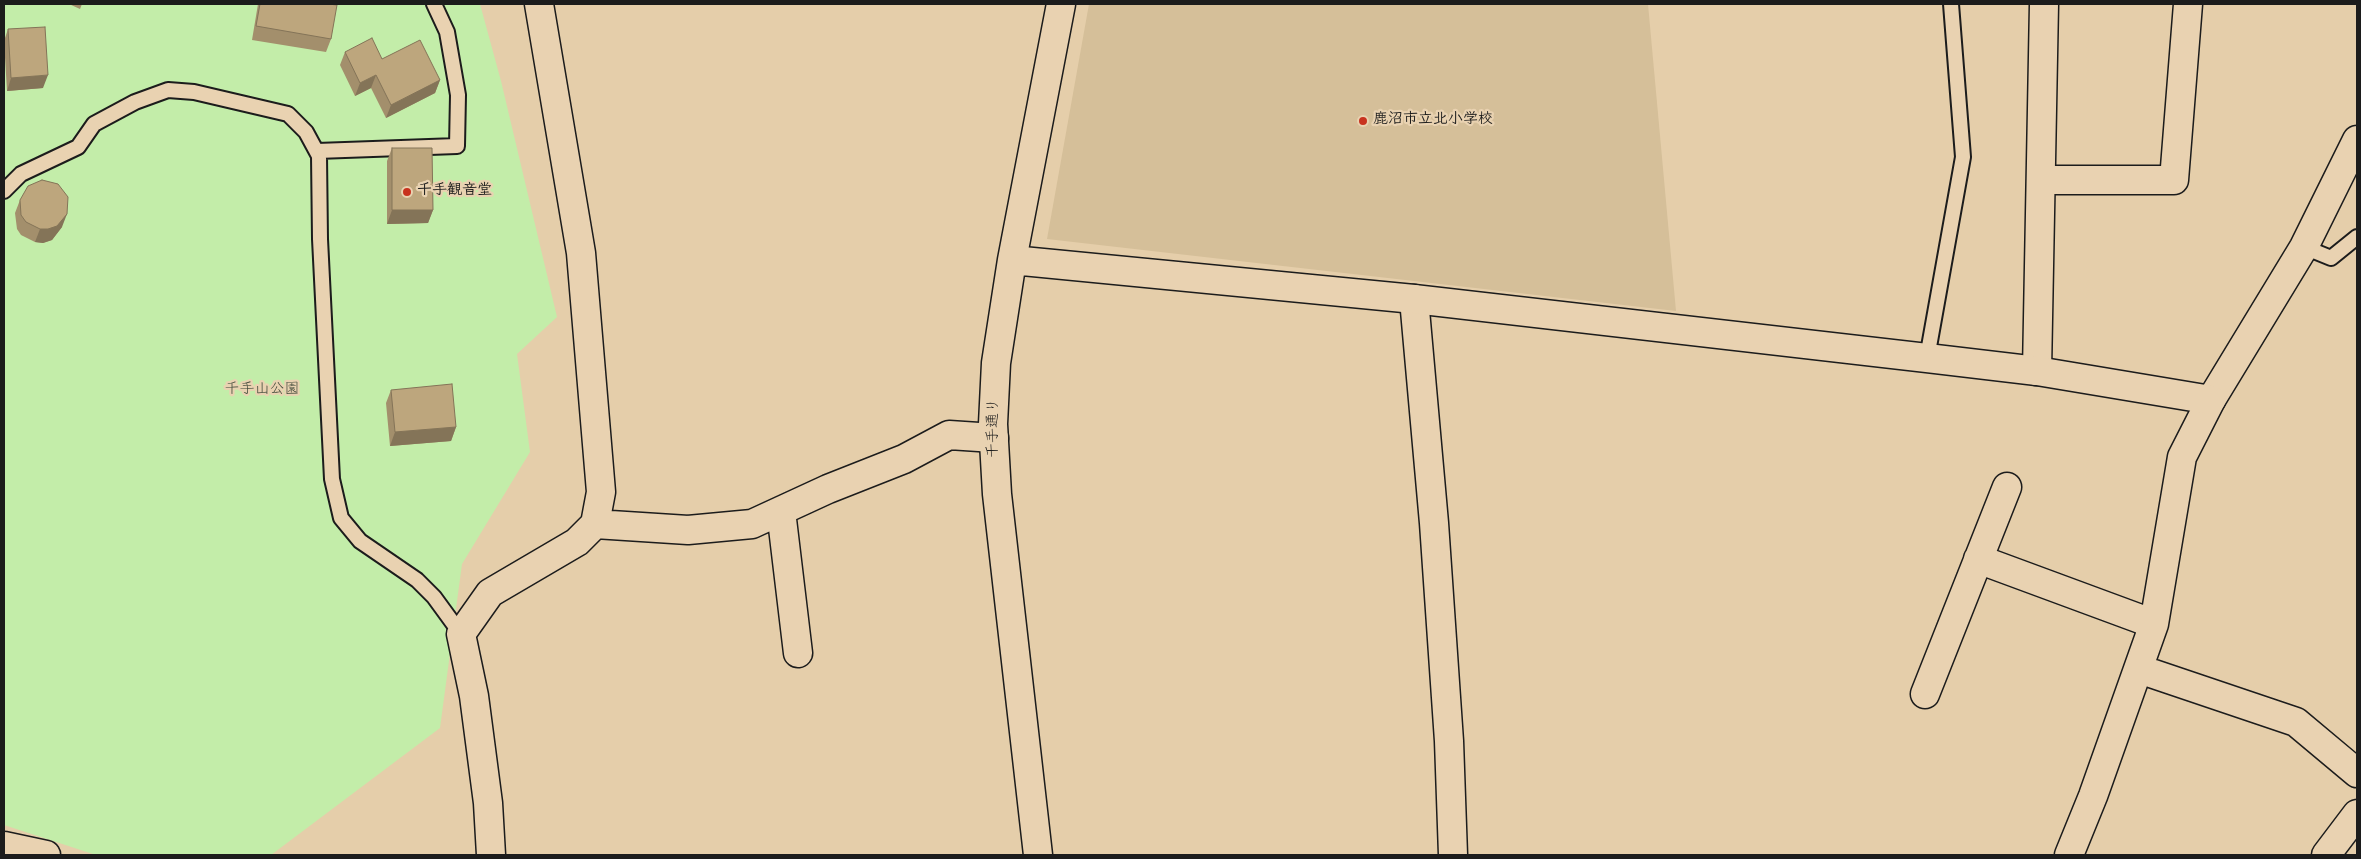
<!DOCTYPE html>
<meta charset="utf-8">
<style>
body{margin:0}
#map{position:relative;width:2361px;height:859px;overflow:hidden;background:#e5ceaa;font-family:"Gochi Hand",sans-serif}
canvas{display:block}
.frame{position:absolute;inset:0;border:5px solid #1c1c1c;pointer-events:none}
</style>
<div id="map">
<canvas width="2361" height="859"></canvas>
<div class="frame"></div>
</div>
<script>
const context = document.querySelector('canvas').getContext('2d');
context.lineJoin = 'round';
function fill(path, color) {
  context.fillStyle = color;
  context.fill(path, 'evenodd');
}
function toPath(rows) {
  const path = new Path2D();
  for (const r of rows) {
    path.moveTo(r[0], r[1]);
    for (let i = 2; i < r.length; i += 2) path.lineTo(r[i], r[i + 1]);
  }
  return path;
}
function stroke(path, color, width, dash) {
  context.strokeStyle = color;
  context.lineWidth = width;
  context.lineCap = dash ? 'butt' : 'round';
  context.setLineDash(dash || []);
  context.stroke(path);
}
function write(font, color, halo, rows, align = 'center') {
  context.font = font + ' "Gochi Hand","Klee One",sans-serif';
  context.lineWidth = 4.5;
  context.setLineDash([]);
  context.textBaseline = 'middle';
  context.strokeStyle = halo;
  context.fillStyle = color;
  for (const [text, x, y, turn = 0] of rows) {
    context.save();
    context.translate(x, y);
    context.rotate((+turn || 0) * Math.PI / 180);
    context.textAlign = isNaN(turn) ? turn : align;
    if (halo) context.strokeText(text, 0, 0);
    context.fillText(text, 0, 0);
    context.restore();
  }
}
fill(toPath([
 [1089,4,1648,4,1676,311,1047,239]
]), '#d5bf99');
fill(toPath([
 [4,4,480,4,501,81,557,317,517,354,530,452,462,564,440,728,271,855,96,855,4,825]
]), '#c3eda9');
const service = toPath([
 [317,151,457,146,458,95,447,32,434,4],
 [4,191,21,174,78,147,94,124,135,102,168,90,194,92,288,114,306,132,319,156,320,239,332,479,341,518,360,541,417,580,434,597,461,634],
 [2304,247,2331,258,2357,237],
 [1927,358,1963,157,1951,4]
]);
const minor = toPath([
 [2041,180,2174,180,2188,4],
 [1414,299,1434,523,1449,741,1453,855],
 [2037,371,2044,4],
 [781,511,798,653],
 [595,524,688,530,752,524,828,489,904,459,949,435,994,438],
 [1978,559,2154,624],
 [2139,669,2296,722,2357,773],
 [1925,694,2007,487],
 [4,846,46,855],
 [491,855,488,803,474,696,461,634,490,593,577,542,595,524,601,492,581,253,539,4],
 [2069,855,2093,796,2154,624,2182,457,2211,400,2304,247,2357,140]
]);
const tertiary = toPath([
 [1012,260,1414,299,1927,358,2037,371,2211,400],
 [1038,855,997,494,993,424,996,363,1012,260,1061,4]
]);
const trunk = toPath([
 [2326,855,2357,814]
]);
stroke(service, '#1c1c1c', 18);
stroke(minor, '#1c1c1c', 31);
stroke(tertiary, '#1c1c1c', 31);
stroke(trunk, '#1c1c1c', 31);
stroke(service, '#e9d2b1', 14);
stroke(minor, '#e9d2b1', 28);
stroke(tertiary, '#e9d2b1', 28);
stroke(trunk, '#e9d2b1', 28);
fill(toPath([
 [69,4,82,4,80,9],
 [258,4,328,4,331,39,326,52,252,40],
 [8,29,43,88,7,91,4,41],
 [345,52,382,59,440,80,435,93,386,118,371,88,355,96,340,65],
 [392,148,433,210,428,223,387,224,387,161],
 [20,200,62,227,52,240,43,243,35,242,21,235,17,229,15,213],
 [391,390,456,427,451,441,390,446,386,403]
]), '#a38f6c');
fill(toPath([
 [48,75,43,88,7,91,11,78],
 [376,75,371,88,355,96,360,83],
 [440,80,435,93,386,118,391,105],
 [392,210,433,210,428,223,387,224],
 [67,214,62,227,52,240,43,243,35,242,40,229],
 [456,427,451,441,390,446,395,432]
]), '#847458');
const building = toPath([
 [260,4,328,4,337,5,331,39,256,26,260,4],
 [45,27,48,75,11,78,8,29,45,27],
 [372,38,382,59,420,40,440,80,391,105,376,75,360,83,345,52,372,38],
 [392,148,432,148,433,210,392,210,392,148],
 [42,180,58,184,68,197,67,214,57,226,48,229,40,229,26,222,21,215,20,200,28,186,42,180],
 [452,384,456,427,395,432,391,390,452,384]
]);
fill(building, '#bda67d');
stroke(building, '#847458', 1);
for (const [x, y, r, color] of [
 [1363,121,5,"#c8321e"],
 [407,192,5,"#c8321e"]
]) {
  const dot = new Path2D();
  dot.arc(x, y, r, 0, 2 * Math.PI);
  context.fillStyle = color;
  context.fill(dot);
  stroke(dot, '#e9d2b1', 2);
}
write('bold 15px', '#1c1c1c', '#e9d2b1', [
 ["鹿沼市立北小学校",1373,121],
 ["千手観音堂",417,192]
], 'left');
write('15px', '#3d4638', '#e9d2b1', [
 ["千手山公園",262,391]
]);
write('15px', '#1c1c1c', '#e9d2b1', [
 ["千手通り",995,428,-90]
]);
</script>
